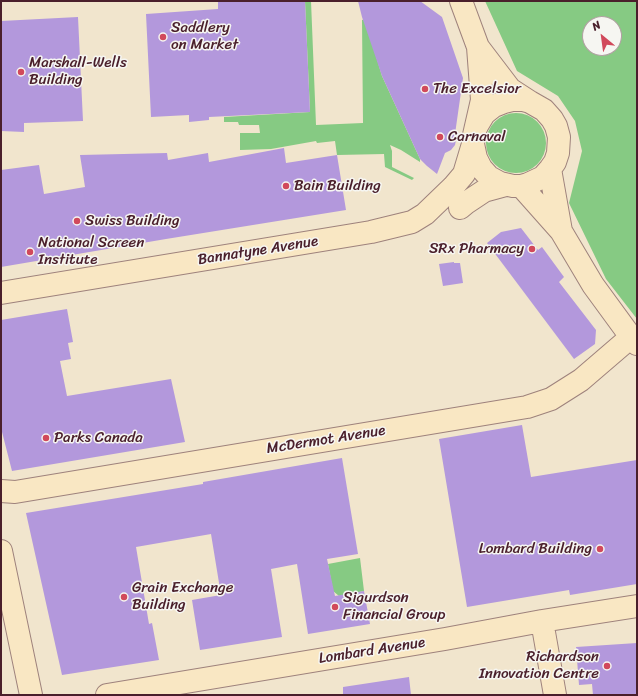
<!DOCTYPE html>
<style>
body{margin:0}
#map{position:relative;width:638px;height:696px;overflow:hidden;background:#f1e5cd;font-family:Sriracha,sans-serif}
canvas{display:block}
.frame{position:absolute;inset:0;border:2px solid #4a1f2b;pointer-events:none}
.north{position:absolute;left:582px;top:16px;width:40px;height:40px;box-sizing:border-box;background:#f6f6f2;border:1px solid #b1a0a2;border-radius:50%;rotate:331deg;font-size:11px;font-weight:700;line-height:16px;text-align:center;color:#4a1f2b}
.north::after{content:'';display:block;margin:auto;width:14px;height:18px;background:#d1495b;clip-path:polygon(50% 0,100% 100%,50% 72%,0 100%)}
</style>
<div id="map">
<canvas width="638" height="696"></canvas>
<div class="frame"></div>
<div class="north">N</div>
</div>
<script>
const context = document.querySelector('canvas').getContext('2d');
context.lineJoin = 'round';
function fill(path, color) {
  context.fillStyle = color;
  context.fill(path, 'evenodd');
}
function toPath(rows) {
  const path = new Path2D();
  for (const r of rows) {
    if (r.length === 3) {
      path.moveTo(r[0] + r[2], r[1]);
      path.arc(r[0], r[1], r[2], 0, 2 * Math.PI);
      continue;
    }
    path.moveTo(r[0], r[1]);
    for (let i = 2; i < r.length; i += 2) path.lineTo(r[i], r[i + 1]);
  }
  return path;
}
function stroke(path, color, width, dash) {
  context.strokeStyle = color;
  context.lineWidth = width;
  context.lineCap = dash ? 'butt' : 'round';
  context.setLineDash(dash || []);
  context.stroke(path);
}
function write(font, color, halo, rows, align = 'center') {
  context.font = font + ' Sriracha,sans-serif';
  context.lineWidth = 3;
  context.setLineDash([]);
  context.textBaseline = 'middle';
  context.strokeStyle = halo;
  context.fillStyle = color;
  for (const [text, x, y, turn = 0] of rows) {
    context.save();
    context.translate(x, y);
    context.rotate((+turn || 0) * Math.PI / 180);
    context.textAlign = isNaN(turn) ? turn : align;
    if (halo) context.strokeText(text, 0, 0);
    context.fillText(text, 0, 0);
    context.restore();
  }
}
fill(toPath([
 [305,1,311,1,316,125,363,123,362,20,365,19,382,76,420,159,420,162,401,150,390,145,392,151,392,167,414,178,412,180,385,167,384,154,337,155,335,141,317,143,316,141,271,149,240,150,240,133,260,133,259,125,239,125,238,122,224,122,224,117,310,112],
 [485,1,637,1,637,319,606,279,569,203,582,151,575,121,558,96,517,71],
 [590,24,614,24,614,48,590,48],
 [516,143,30],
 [360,558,364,591,339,596,333,591,328,564]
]), '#86ca83');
fill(toPath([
 [218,1,305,1,310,112,209,117,209,120,189,122,189,115,151,117,146,14,218,9],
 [358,1,420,1,442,17,463,78,455,134,456,140,455,145,451,150,445,153,437,174,427,166,420,159,382,76,362,17],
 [78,17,83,121,24,123,24,132,1,131,1,21],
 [284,148,286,163,337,155,346,210,166,239,1,267,1,170,39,165,44,194,85,187,80,155,167,153,168,160,208,153,209,162],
 [521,228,538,250,542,247,564,277,559,282,596,330,595,344,574,359,487,243,501,232],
 [454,262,454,263,460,263,463,283,443,286,439,264],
 [67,309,73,342,68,343,71,359,60,361,67,396,171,379,185,442,12,471,1,428,1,320],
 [522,425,531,477,637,460,637,584,570,595,569,590,467,607,439,439],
 [342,458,358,554,327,559,335,596,364,591,370,624,308,634,297,564,271,569,282,637,200,650,192,600,221,595,211,534,136,547,149,624,152,623,159,660,62,675,26,513,203,484,203,482],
 [637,643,637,695,593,695,592,684,579,685,576,647],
 [409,677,411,695,343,695,343,687]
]), '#b398dc');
const secondary = toPath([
 [461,1,478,47,482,100,474,135,473,144,476,158,481,168,489,177,500,183,513,186,521,186,528,184,543,177,550,169,555,162,558,153,559,137,556,126,552,119,544,110,530,102,523,100,512,100,504,102,494,106,484,114,478,124,476,128],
 [478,47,510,89,530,102],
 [550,169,561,231],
 [521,186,561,231,593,285,631,337,637,344],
 [460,208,466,203,484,191,506,185],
 [1,293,371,232,412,222,425,214,453,187,464,174,473,144],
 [1,491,15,492,527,407,551,399,581,380,631,337],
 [1,551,31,695],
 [542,621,555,695],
 [107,695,445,639,542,621,637,606]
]);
stroke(secondary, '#9e827c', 24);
stroke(secondary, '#f9e7c3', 22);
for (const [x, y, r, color] of [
 [163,37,4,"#d1495b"],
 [21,72,4,"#d1495b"],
 [425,89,4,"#d1495b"],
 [440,137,4,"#d1495b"],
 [286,186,4,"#d1495b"],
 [77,221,4,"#d1495b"],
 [532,249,4,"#d1495b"],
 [30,252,4,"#d1495b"],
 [46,438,4,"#d1495b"],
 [600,549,4,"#d1495b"],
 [124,597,4,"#d1495b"],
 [335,607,4,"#d1495b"],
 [607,666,4,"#d1495b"]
]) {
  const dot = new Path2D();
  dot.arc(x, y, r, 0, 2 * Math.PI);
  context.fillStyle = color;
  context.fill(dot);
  stroke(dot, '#f6f6f2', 1.5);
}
write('15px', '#4a1f2b', '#f6f6f2', [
 ["Saddlery",171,28],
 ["on Market",171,45],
 ["Marshall-Wells",29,63],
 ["Building",29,80],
 ["The Excelsior",433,89],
 ["Carnaval",448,137],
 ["Bain Building",294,186],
 ["Swiss Building",85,221],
 ["National Screen",38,243],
 ["Institute",38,260],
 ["SRx Pharmacy",524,249,"right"],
 ["Parks Canada",54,438],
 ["Lombard Building",592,549,"right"],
 ["Grain Exchange",132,588],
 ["Building",132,605],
 ["Sigurdson",343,598],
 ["Financial Group",343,615],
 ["Richardson",599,657,"right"],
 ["Innovation Centre",599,674,"right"]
], 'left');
write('15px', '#4a1f2b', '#f6f6f2', [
 ["Bannatyne Avenue",258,251,-9],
 ["McDermot Avenue",326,440,-9],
 ["Lombard Avenue",372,651,-9]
]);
</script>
